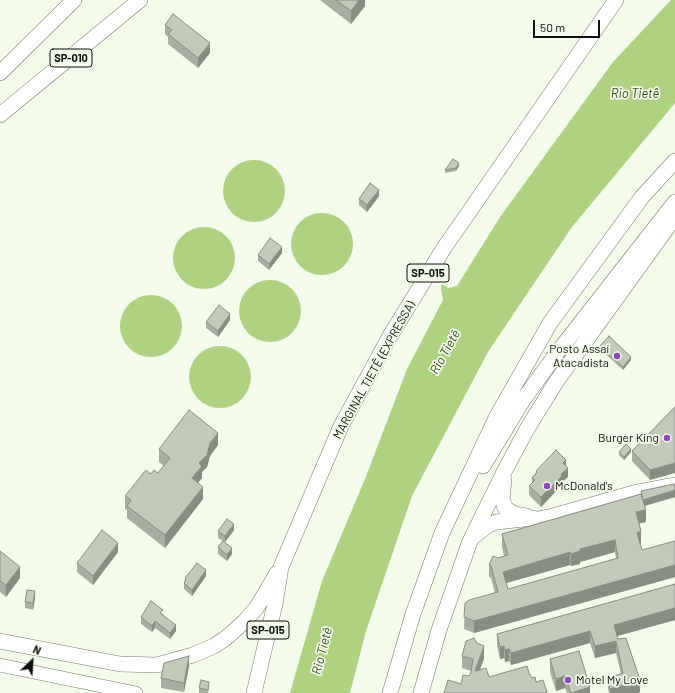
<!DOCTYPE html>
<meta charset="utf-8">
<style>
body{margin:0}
#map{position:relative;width:675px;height:693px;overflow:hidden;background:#f3fbea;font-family:Barlow,sans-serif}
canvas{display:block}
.north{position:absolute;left:12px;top:641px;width:40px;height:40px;-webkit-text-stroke:3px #f3fbea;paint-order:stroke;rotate:25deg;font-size:11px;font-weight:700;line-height:16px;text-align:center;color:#0e110b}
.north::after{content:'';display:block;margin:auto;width:14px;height:18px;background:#0e110b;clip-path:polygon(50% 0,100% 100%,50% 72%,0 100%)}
.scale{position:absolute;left:533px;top:20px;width:67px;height:18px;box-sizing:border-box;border:2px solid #0e110b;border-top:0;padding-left:5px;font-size:12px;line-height:14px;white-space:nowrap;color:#0e110b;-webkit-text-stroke:3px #f3fbea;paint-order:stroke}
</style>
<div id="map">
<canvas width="675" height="693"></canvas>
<div class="north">N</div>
<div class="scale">50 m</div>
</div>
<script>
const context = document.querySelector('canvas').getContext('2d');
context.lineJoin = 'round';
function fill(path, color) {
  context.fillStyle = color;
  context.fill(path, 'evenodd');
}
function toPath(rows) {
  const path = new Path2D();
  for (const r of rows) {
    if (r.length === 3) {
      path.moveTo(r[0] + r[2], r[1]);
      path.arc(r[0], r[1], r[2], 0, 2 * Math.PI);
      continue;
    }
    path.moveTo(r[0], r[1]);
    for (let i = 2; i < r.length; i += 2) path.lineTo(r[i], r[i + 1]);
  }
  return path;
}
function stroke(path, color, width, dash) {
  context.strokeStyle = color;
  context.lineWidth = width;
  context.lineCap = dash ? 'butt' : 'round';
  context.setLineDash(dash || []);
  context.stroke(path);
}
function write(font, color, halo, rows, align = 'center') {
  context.font = font + ' Barlow,sans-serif';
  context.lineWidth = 3.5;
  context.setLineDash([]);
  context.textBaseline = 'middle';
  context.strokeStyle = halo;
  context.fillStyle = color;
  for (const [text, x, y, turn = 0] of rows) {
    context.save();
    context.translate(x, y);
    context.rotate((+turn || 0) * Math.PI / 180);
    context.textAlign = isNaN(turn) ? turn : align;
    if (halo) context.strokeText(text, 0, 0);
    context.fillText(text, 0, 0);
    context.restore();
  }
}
fill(toPath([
 [671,0,675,0,675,103,572,227,488,352,412,496,366,631,350,693,290,693,322,581,365,479,407,369,443,300,441,289,442,284,448,288,457,286,500,217,613,62],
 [254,191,31],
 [322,244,31],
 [204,258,31],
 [270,311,31],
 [151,326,31],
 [220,377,31]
]), '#aed182');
const minor = toPath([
 [533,518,549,515,633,491,675,483]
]);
const major = toPath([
 [0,665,136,693]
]);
const highway = toPath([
 [0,73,74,0],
 [0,115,140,0],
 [483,466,523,400,557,353,675,202],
 [504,480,502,498,505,508,514,514,526,516],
 [473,537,487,526,496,522,533,518],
 [0,641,120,664,157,665,193,655,214,646,226,638,245,621,257,607,277,573],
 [254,693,275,604,281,567,341,426,390,336,444,248,616,0],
 [390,693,413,614,442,533,497,416,550,323,642,197,675,161],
 [421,693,439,630,470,541,505,470,527,429,556,382,675,217]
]);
stroke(minor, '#707868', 12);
stroke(major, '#707868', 14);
stroke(highway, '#707868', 16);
stroke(minor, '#fff', 11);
stroke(major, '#fff', 13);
stroke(highway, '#fff', 15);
fill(toPath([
 [320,0,365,0,365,6,351,24],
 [165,25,210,53,198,68,168,44,168,37,165,34],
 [459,166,456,171,445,173,445,170],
 [379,196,367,212,359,205,359,199],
 [282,253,269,270,258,261,258,255],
 [230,320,218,337,206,328,206,322],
 [600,346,631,360,623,370,600,349],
 [675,407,650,480,632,461,632,451],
 [218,445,210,456,207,467,202,472,202,478,198,483,203,499,165,548,127,518,127,510,125,509,125,496,151,474,158,473,164,466,159,462,159,449],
 [619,452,631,452,624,460,619,455],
 [566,466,568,477,562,482,562,485,541,507,529,495,529,486,532,483,532,478,536,473,536,471],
 [675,488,675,497,645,506,646,522,639,523,641,543,640,544,642,550,675,541,675,577,474,633,464,629,465,603,495,593,491,578,489,577,489,565,498,558,504,556,502,547,502,534,641,494,641,491],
 [615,552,616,559,508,589,506,583,570,565,571,566,580,564,580,562],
 [234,530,225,542,218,538,218,531],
 [218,547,232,554,227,561,218,554],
 [0,551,20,578,6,597,0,592],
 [118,552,93,585,77,572,77,563],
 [206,576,192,596,184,589,184,583,185,581,185,578],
 [675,584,675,620,617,636,640,692,637,693,609,693,608,689,608,678,621,674,616,653,595,658,590,643,511,665,509,661,505,662,504,658,500,659,497,646,497,634],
 [35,598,33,610,25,608,25,602],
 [163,614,176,631,170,639,155,628,152,632,141,624,141,617],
 [462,656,484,658,480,670,489,677,529,673,532,678,547,693,461,684,469,676,471,671,462,668],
 [550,659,590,693,567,693,565,688,556,691,550,672],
 [189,666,184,692,161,688,161,678],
 [199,688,209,688,208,693,199,693]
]), '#a7ae9f');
fill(toPath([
 [359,0,365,0,365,6,351,24,351,11],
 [210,43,210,53,198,68,198,58],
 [459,163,459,166,456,171,456,168],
 [379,190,379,196,367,212,367,205],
 [282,247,282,253,269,270,269,264],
 [230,314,230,320,218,337,218,331],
 [631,357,631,360,623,370,623,367],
 [218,433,218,445,210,456,207,467,202,472,202,478,192,490,192,478,199,463,210,443],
 [631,449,631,452,624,460,624,457],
 [566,460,566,470,563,463],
 [675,463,675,473,650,480,650,470],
 [568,468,568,477,562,482,562,485,541,507,541,497,561,474],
 [203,487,203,499,165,548,165,535],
 [675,490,675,497,643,506,643,500],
 [646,510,646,522,636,524,636,512],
 [234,524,234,530,225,542,225,536],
 [641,531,641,543,637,546,637,533],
 [615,540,615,552,580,562,580,564,571,566,571,554,580,549],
 [118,543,118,552,93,585,93,576],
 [232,548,232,554,227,561,227,555],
 [570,552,570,565,503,584,503,572],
 [675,565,675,577,474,633,474,621],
 [20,567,20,578,6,597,6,585],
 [206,570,206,576,192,596,192,590],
 [35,591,35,598,33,610,33,603],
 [675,608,675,620,614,637,614,625],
 [155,621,155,628,152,632,152,626],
 [176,625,176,631,170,639,170,633],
 [590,631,590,643,511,665,511,653],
 [616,641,616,653,595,658,595,646],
 [484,646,484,658,475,683,475,671],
 [504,646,504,658,500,659,500,647],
 [509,649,509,661,505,662,505,650],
 [189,656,189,666,184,692,184,683],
 [565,676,565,688,556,691,556,679],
 [640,680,640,692,637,693,610,693,610,689],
 [590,687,590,693,571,693]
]), '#888d82');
const building = toPath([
 [336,0,359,0,351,11,336,0],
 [173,14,210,43,198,58,168,34,172,30,165,25,173,14],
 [453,159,459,163,456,168,445,170,453,159],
 [370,183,379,190,367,205,359,199,370,183],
 [270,238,282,247,269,264,258,255,270,238],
 [219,305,230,314,218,331,206,322,219,305],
 [609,336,631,357,623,367,600,346,609,336],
 [675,407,675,463,650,470,632,451,675,407],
 [189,410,218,433,210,443,207,455,199,463,202,466,192,478,203,487,165,535,127,506,131,500,125,496,146,470,151,474,154,470,158,473,170,458,159,449,189,410],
 [626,444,631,449,624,457,619,452,626,444],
 [556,450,566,460,563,463,568,468,561,474,562,476,541,497,529,486,535,480,532,478,537,472,536,471,556,450],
 [674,484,675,488,675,490,643,500,641,491,674,484],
 [641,494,646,510,636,512,641,531,637,533,642,550,675,541,675,565,474,621,464,617,465,603,469,600,498,592,491,566,489,565,493,556,498,558,508,555,502,534,641,494],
 [615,540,618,558,508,589,503,572,570,552,571,554,580,551,580,549,615,540],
 [227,519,234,524,225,536,218,531,227,519],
 [102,530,118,543,93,576,77,563,102,530],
 [223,541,232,548,227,555,218,547,223,541],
 [0,551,20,567,6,585,0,581,0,551],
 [197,563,206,570,192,590,184,583,186,579,185,578,197,563],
 [675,584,675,608,614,625,618,639,626,638,640,680,610,689,608,678,623,673,616,641,595,646,590,631,511,653,509,649,505,650,504,646,500,647,497,634,675,584],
 [27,590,35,591,33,603,25,602,27,590],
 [151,601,163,610,160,613,176,625,170,633,155,621,152,626,141,617,151,601],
 [474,638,477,643,484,646,475,671,486,668,489,677,527,666,529,673,532,678,535,677,536,682,543,680,547,692,544,693,444,693,448,680,461,684,463,675,469,676,471,673,473,659,462,656,466,641,474,638],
 [579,651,590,687,571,693,565,676,556,679,550,659,579,651],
 [189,656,184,683,161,678,164,663,189,656],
 [201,680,209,682,208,690,199,688,201,680]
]);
fill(building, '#c2cab9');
stroke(building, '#888d82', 1);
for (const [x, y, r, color] of [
 [617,356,4,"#8b48bc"],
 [667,438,4,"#8b48bc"],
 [547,486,4,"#8b48bc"],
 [568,680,4,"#8b48bc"]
]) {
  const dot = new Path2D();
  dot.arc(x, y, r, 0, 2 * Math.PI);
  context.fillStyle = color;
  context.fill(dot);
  stroke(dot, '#f3fbea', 1.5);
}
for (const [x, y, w] of [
 [71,58,42],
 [428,273,42],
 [268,630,42]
]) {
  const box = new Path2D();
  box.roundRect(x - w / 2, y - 9, w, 18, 3);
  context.fillStyle = '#f3fbea';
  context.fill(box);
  stroke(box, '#0e110b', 1);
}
write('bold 11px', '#0e110b', null, [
 ["SP-010",71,58],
 ["SP-015",428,273],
 ["SP-015",268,630]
]);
write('12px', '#0e110b', '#f3fbea', [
 ["Posto Assaí",609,349],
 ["Atacadista",609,363],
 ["Burger King",659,438],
 ["McDonald's",555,486,"left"],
 ["Motel My Love",576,680,"left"]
], 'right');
write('12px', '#0e110b', '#f3fbea', [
 ["MARGINAL TIETÊ (EXPRESSA)",374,370,-61]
]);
write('italic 13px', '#344911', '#f3fbea', [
 ["Rio Tietê",635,94],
 ["Rio Tietê",445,352,-61],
 ["Rio Tietê",322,651,-76]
]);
</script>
